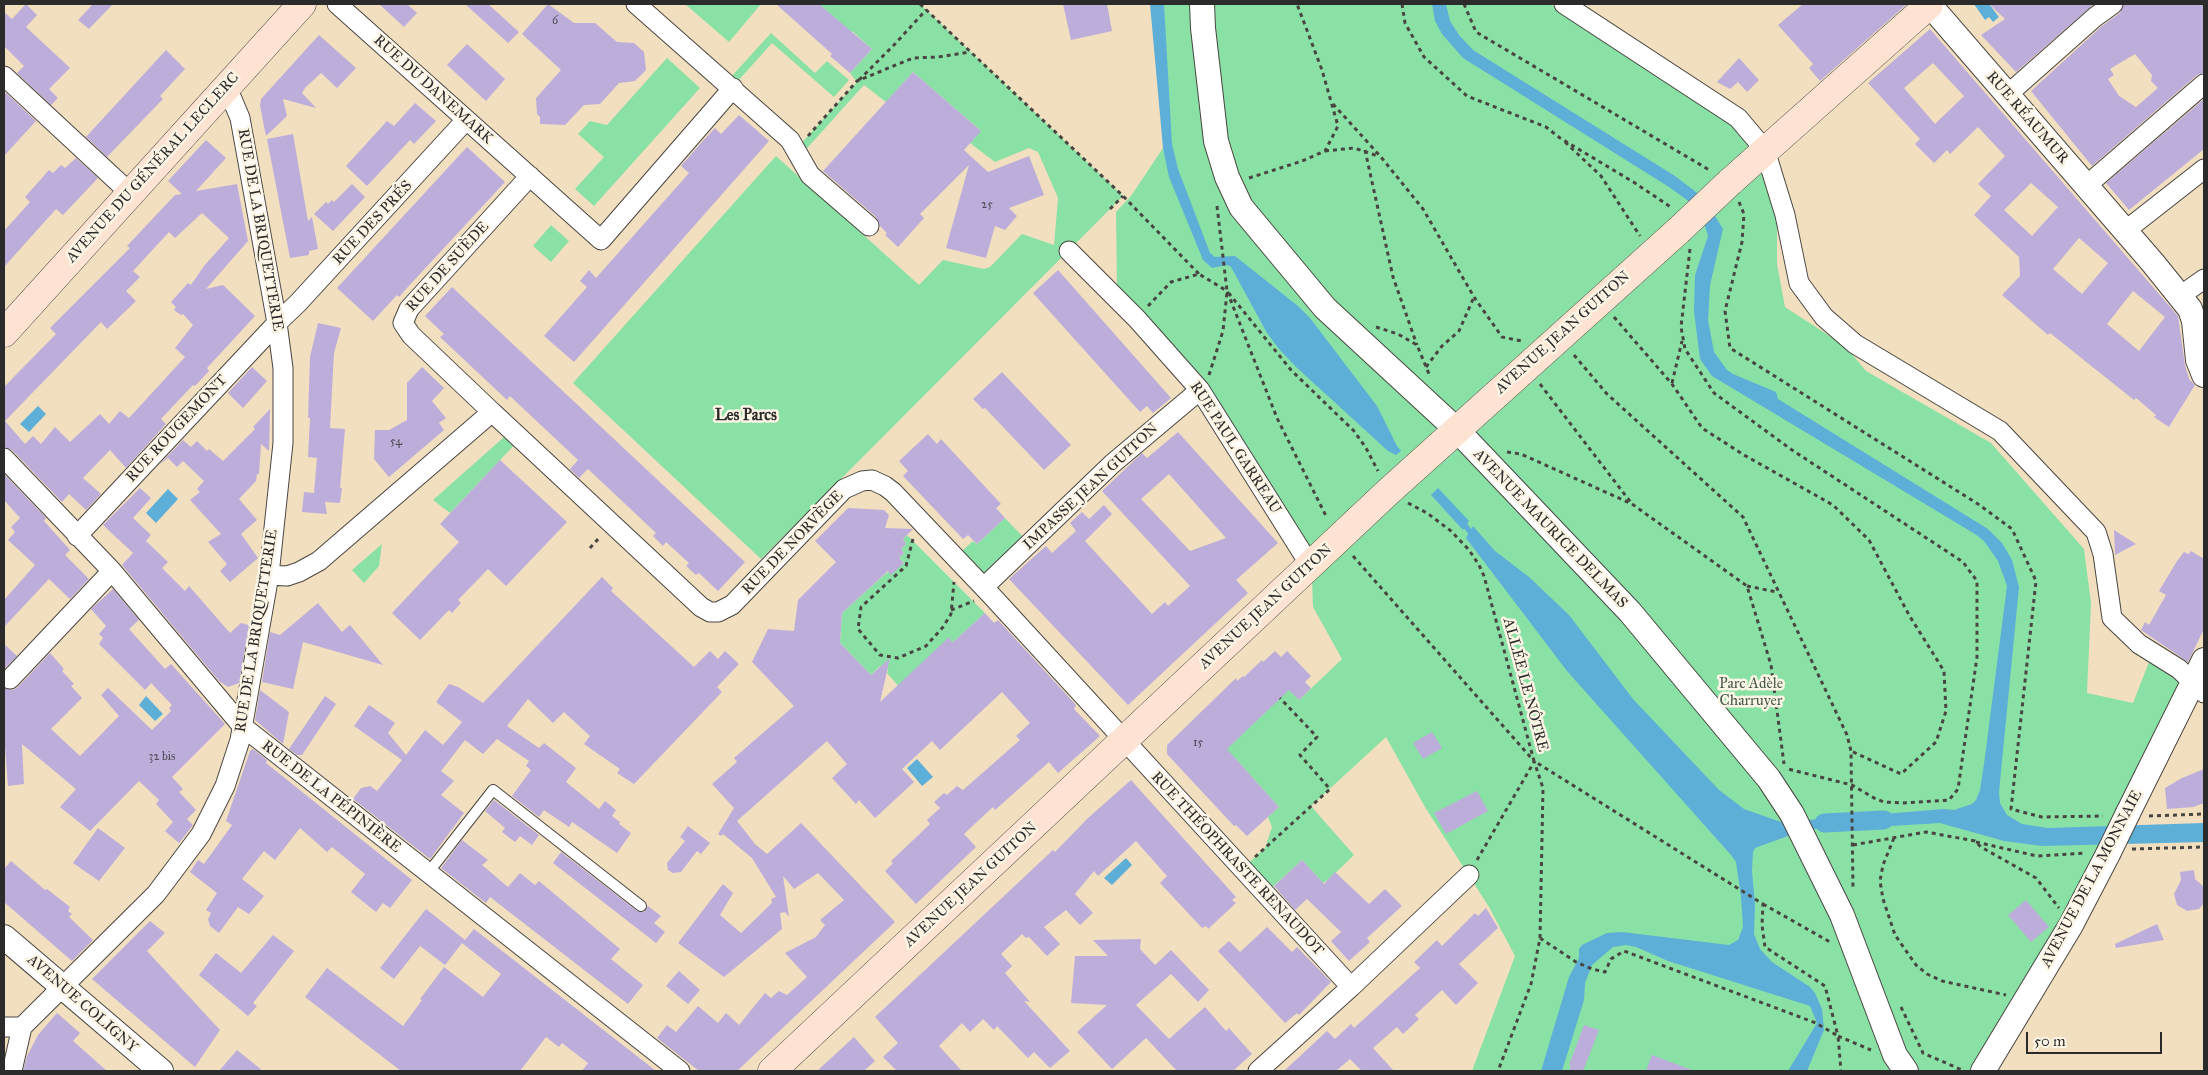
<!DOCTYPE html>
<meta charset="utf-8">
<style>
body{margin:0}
#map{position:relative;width:2208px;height:1075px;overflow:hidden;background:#f2dfbf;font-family:"IM FELL Great Primer",serif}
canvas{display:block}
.frame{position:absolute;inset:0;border:5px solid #2b2b2b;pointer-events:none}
.scale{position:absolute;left:2026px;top:1032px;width:136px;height:22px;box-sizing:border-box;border:2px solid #2b2b2b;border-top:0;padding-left:6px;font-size:15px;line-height:18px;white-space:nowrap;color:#2b2b2b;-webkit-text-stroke:4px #fcf5e5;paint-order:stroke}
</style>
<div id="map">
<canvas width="2208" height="1075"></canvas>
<div class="frame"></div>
<div class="scale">50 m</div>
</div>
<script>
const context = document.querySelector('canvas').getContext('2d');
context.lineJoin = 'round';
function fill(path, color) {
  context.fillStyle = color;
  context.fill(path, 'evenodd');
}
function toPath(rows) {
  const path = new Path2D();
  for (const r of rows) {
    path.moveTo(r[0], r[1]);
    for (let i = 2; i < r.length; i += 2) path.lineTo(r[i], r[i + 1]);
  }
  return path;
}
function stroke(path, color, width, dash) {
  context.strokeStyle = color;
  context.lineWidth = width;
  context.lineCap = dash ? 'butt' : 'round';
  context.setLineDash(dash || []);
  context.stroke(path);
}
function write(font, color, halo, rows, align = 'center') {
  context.font = font + ' "IM FELL Great Primer",serif';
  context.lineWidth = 5;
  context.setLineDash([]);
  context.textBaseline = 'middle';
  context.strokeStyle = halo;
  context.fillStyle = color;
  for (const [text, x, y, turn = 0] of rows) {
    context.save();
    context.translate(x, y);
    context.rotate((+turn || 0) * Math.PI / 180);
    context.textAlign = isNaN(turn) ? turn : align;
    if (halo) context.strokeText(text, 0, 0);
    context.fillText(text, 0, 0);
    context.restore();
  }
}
fill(toPath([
 [685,4,761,4,729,42],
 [819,4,920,4,1123,196,761,559,573,383,776,156,919,285,943,260,984,269,990,267,1022,234,1054,245,1058,198,1038,152,1029,148,995,162,970,143,980,130,913,72,886,102,864,85,800,156,796,149,857,82,850,73,872,49,852,31,848,35,846,28],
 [1161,4,1550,4,1733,124,1758,154,1777,218,1777,264,1785,307,1845,346,1866,371,1991,443,2084,549,2091,603,2087,693,2133,703,2149,662,2174,676,2183,684,2103,850,1974,1071,1472,1071,1515,956,1489,907,1425,807,1386,737,1311,806,1354,855,1329,879,1323,883,1302,860,1265,894,1242,869,1265,848,1272,827,1268,817,1279,807,1235,758,1230,763,1225,744,1234,742,1288,688,1299,700,1342,659,1313,607,1311,554,1117,291,1116,212,1131,196,1163,148],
 [771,33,815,73,827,61,849,80,834,97,772,43,737,82,731,77],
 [667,58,700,88,594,206,575,189,604,157,578,134,590,121,607,125],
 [551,225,569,241,551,262,533,246],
 [512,430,520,439,450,513,433,500],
 [1005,518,1029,543,984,587,955,557,973,541,977,544],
 [907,535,985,613,952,643,949,638,901,689,887,673,888,670,885,667,880,666,871,675,840,643,842,613,885,574,904,563,899,558,904,553,901,549,906,544,903,539],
 [382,544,379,566,364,583,352,570]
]), '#8ae1a5');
fill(toPath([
 [1150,4,1164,4,1172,144,1178,169,1210,253,1215,257,1235,256,1298,306,1310,318,1377,406,1397,446,1401,451,1396,455,1388,451,1295,366,1279,349,1267,333,1231,267,1227,265,1212,268,1203,260,1169,177,1163,148],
 [1432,4,1446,4,1450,21,1459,35,1473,50,1675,176,1696,192,1709,206,1723,229,1710,285,1708,320,1714,352,1727,370,1733,374,1776,392,1778,399,1988,529,2002,543,2012,560,2019,587,1999,792,2000,803,2007,815,2022,824,2048,828,2204,823,2204,842,2042,846,2004,841,1940,823,1858,828,1859,816,1944,809,1954,810,1972,804,1976,800,1980,790,1984,764,2007,586,1998,561,1984,541,1975,534,1712,376,1700,359,1694,311,1695,275,1708,236,1702,216,1687,200,1669,187,1463,58,1442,34,1435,21],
 [1974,4,1989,4,1999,17,1993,22,1989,17,1985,20],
 [38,406,46,414,29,432,20,424],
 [1438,488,1469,521,1463,530,1431,495],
 [168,489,178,499,156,523,146,513],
 [1473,526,1495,551,1529,577,1569,615,1633,699,1719,790,1744,809,1781,822,1848,817,1848,828,1807,829,1755,848,1753,852,1752,871,1755,904,1754,934,1760,949,1772,962,1810,987,1815,993,1822,1009,1824,1030,1807,1071,1788,1071,1817,1023,1810,1006,1668,961,1636,947,1626,945,1613,947,1592,965,1585,983,1584,1000,1562,1071,1541,1071,1569,977,1579,958,1579,949,1582,945,1607,933,1622,932,1729,945,1738,940,1743,927,1741,897,1736,862,1731,855,1567,671,1466,538],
 [146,696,163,714,155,721,139,705],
 [917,759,933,777,922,786,907,768],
 [1126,858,1132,865,1112,885,1104,878]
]), '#5dafd8');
stroke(toPath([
 [1462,521,1470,532]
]), '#5dafd8', 5.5);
stroke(toPath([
 [1824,823,1884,820]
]), '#5dafd8', 19);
fill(toPath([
 [26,4,37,15,26,27,70,68,49,89,58,98,51,105,17,73,24,66,4,46,4,12,12,19],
 [93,4,113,4,89,29,78,20],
 [379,4,407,4,417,13,404,27],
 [465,4,488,4,519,32,508,43],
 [548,4,574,23,595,23,617,42,634,43,644,52,646,70,635,81,619,83,600,104,584,105,565,125,540,124,540,117,537,114,536,98,561,70,522,34],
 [776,4,819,4,872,49,850,73,830,56,832,54],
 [1063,4,1107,4,1112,31,1071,40],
 [1803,4,1907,4,1820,81,1809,68,1813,64,1778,25],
 [1989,4,2094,4,2016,72,1981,35,2005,19],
 [2124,4,2204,4,2204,73,2197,75,2092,166,2031,91,2102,26,2120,13],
 [2135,54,2152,75,2151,81,2158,88,2136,107,2119,96,2108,79,2114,75,2110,69],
 [1930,29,2178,316,2185,365,2189,379,2195,385,2169,427,2154,417,2156,415,2136,398,2134,400,2050,333,2048,335,2002,295,2020,276,2019,257,1974,215,1991,196,1978,184,2005,156,1978,127,1950,154,1947,150,1934,163,1915,144,1920,139,1868,83],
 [1933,63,1964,96,1935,124,1904,88],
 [2031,183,2058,207,2032,236,2004,210],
 [2079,238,2108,263,2082,294,2053,269],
 [2133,291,2165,317,2139,351,2107,324],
 [319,35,356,68,337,88,321,73,305,88,302,93,316,108,283,99,287,116,266,136,260,106,261,99],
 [467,44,505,79,486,101,447,65],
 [166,50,185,69,160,96,163,99,107,157,86,137],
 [1739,58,1759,80,1747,92,1738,82,1730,89,1717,82],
 [913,72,981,131,964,150,988,172,1029,156,1044,195,1009,208,1017,216,1005,230,995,226,986,258,946,248,969,165,920,214,924,218,898,247,885,235,887,233,880,226,876,217,823,171],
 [6,93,36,121,4,156,4,95],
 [2204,99,2204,149,2129,210,2106,183],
 [415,103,436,121,414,144,410,140,367,186,346,166,387,121,394,126],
 [739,115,769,141,574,362,544,336,587,287,580,281,589,270,596,278,689,173,681,166,700,144,715,128,721,134],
 [293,134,308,221,312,217,318,249,309,251,309,255,290,258,267,139],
 [206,140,226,158,196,191,237,184,248,241,206,289,223,285,255,316,207,368,209,371,195,386,193,385,161,419,166,424,126,468,110,450,83,478,101,494,86,510,69,494,62,502,12,450,4,447,4,387,56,334,50,328,130,248,127,246,175,195,182,194,168,181],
 [202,213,229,238,204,266,191,285,188,283,171,302,176,307,174,310,181,315,183,314,193,325,175,348,185,357,129,418,120,411,109,424,100,414,70,442,55,427,41,444,33,436,25,444,5,421,101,322,107,329,136,301,126,291,140,277,133,271,169,232,175,238],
 [467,147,505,182,406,289,399,297,397,295,373,321,337,288],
 [76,158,98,178,63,215,56,209,4,267,4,231,30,202,25,197,49,170,53,173,61,165,65,168],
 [352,184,365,197,333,231,314,214,326,202,328,204,332,200,334,202],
 [1058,270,1171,398,1153,413,1147,406,1140,412,1033,293],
 [452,287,745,562,718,591,699,573,696,575,686,566,689,563,666,542,663,546,653,536,656,533,588,469,579,478,570,469,578,460,510,396,507,400,440,337,444,334,425,316],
 [318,323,341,328,334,353,330,428,345,429,340,488,342,488,340,503,325,502,327,514,302,512,304,492,314,493,317,458,308,457,310,418,308,418,310,357],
 [252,367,267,381,243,408,228,393],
 [422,367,444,388,432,401,446,418,439,423,444,430,389,477,374,459,375,430,389,430,407,420,407,383],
 [1002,372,1071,445,1044,470,985,408,983,409,973,399],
 [270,409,269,451,261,444,259,474,257,474,256,481,239,499,257,520,241,534,258,558,230,582,220,571,227,564,208,542,221,534,190,500,200,492,197,489,204,481,183,461,177,467,168,458,159,465,183,440,191,447,197,441,207,451,209,449,223,461,255,429,253,427],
 [1178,432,1278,543,1236,580,1248,593,1128,705,1009,579,1046,546,1052,553,1076,531,1070,523,1082,512,1089,519,1104,505,1112,514,1085,541,1152,614,1165,602,1168,606,1190,586,1102,491,1142,453,1147,458],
 [1169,474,1226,538,1190,551,1141,499],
 [928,434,937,444,941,439,1001,504,996,508,1005,518,977,544,968,535,963,539,903,476,908,471,899,461],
 [500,460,567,522,506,586,488,569,458,600,461,603,452,613,449,610,420,640,392,613,459,542,440,524],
 [4,474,46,518,44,521,70,550,65,555,89,579,70,599,49,579,4,627,4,600,35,565,8,540,15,532,11,527,20,518,4,500],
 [140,488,151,498,133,518,151,535,146,541,168,562,162,568,185,591,189,586,230,633,241,623,249,625,239,683,228,687,219,681,122,565,133,553,103,525],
 [848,508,884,510,889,515,885,528,913,529,903,539,906,544,901,549,904,553,899,558,904,563,891,575,888,571,842,613,840,643,871,675,890,658,880,702,949,637,952,643,985,613,994,623,998,620,1076,705,1074,709,1100,736,1058,773,1049,762,995,810,993,807,964,834,976,847,916,904,885,871,893,863,891,861,930,824,927,820,940,808,934,802,944,793,947,795,957,786,963,790,1020,740,1016,736,1030,723,1002,692,940,750,932,741,902,769,914,782,875,818,859,800,856,804,832,778,847,764,827,741,737,821,755,844,767,854,801,823,895,922,737,1071,699,1071,657,1038,667,1025,676,1032,698,1006,718,1023,726,1013,739,1025,765,993,771,998,779,991,787,995,807,977,785,953,816,937,825,925,820,920,844,900,818,873,794,889,783,876,789,917,785,912,780,913,782,929,724,977,678,943,723,884,733,893,720,915,741,933,772,903,771,899,776,897,752,858,723,834,721,836,718,834,734,808,712,784,737,762,734,758,794,706,752,662,768,629,794,631,798,600,836,562,815,541],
 [2114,530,2136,544,2115,555],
 [2191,551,2204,559,2204,629,2188,662,2141,630,2145,622,2149,625,2166,595,2159,591,2177,561,2184,552,2189,554],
 [602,577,613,588,611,591,694,667,710,651,718,659,725,651,739,664,717,687,722,692,634,784,617,773,620,769,584,744,590,736,564,712,553,723,528,699,507,726,539,748,544,743,576,768,566,782,599,809,605,801,616,810,612,816,620,822,619,824,631,833,617,853,572,822,569,827,544,810,539,817,512,796,531,770,526,766,529,761,497,739,483,754,465,740,441,771,454,781,441,795,464,813,430,859,353,799,361,788,370,786,377,791,402,760,354,726,369,705,395,723,388,733,406,755,425,730,443,745,462,722,436,702,449,684,458,687,483,703],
 [113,589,139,620,129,629,165,669,171,664,225,724,172,777,183,789,179,792,196,810,187,819,193,825,179,843,165,831,173,822,156,804,159,800,139,781,90,831,60,807,76,789,22,744,24,784,8,786,4,734,4,688,13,690,18,687,50,653,64,669,62,671,74,684,71,686,82,698,51,729,80,756,119,716,101,695,108,688,152,730,171,711,169,708,172,705,151,683,145,690,99,644,103,638,99,634,106,626,91,609],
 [318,603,342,632,350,625,383,665,303,642,293,689,262,682,270,632,280,635],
 [4,644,17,656,4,669],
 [1275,651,1281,657,1287,651,1311,676,1305,682,1311,688,1299,700,1289,690,1227,749,1279,807,1247,836,1236,825,1234,826,1167,754,1167,745,1236,678,1237,681,1243,676,1244,677,1262,660,1263,662],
 [260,690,289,712,283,744,255,720],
 [325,696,336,704,302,755,297,755,289,749],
 [1432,732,1442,748,1423,759,1413,743],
 [253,749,267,760,266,763,412,880,390,908,383,903,376,912,351,892,365,874,332,847,327,852,300,828,275,860,264,851,242,879,264,896,249,914,238,907,219,933,210,926,208,919,211,913,206,910,217,893,190,872,198,860,204,864,232,825,226,821,250,751],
 [2204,769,2204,803,2193,807,2167,809,2165,788,2182,778],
 [1131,780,1236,897,1232,900,1236,903,1208,929,1206,926,1202,928,1160,883,1167,876,1136,841,1098,876,1094,871,1075,894,1093,913,1080,925,1066,910,1044,927,1060,944,1047,956,1029,937,1026,938,1022,934,1001,954,1012,966,1005,973,1030,1002,1024,1001,1070,1051,1050,1068,1034,1052,1028,1058,997,1026,994,1030,983,1019,970,1032,962,1023,939,1046,962,1071,897,1071,883,1057,898,1043,875,1017,1053,850,1055,852,1088,818],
 [1477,791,1488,811,1446,834,1434,813],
 [494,800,539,835,532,845,520,836,515,842,502,832,505,828,485,811],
 [688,826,710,843,701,854,697,851,681,872,673,873,668,870,667,863,685,841,680,837],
 [98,828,125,848,99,881,73,863],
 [462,840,488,860,482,865,508,887,520,873,535,885,539,881,620,949,611,959,643,985,628,1004,490,897,486,903,441,868],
 [561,852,637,911,644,912,648,906,661,916,654,923,665,932,656,943,553,863],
 [1302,860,1324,884,1335,872,1369,904,1385,889,1402,906,1367,938,1370,942,1349,961,1331,941,1341,932,1307,899,1295,910,1274,886],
 [11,861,45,890,47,889,70,907,68,911,72,914,69,917,93,940,72,961,4,902,4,869],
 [2194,870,2195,879,2204,887,2204,903,2199,909,2187,911,2177,905,2174,894,2181,880,2180,872],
 [2026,900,2049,927,2031,942,2008,915],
 [1486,908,1498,928,1459,964,1478,983,1456,1005,1442,990,1415,1015,1419,1019,1403,1034,1397,1027,1373,1048,1394,1071,1362,1071,1350,1059,1336,1071,1284,1071,1327,1031,1335,1039,1351,1024,1354,1028,1420,968,1414,962,1437,940,1442,946,1475,913,1478,916],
 [426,909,465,940,474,929,656,1071,582,1071,588,1063,562,1043,559,1047,546,1037,520,1071,401,1071,305,997,327,968,403,1026,422,1000,420,999,444,967,483,997,501,974,462,943,445,965,420,946,394,979,380,968],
 [150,921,165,933,147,951,220,1030,195,1067,92,979],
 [2157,924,2164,940,2116,948,2115,944],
 [1267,927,1292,952,1297,947,1331,982,1299,1015,1297,1013,1285,1023,1218,951,1229,941,1240,952],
 [273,935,294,951,253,1003,257,1006,248,1016,199,975,216,953,241,973],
 [1141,939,1140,949,1155,965,1171,950,1209,990,1198,1002,1171,974,1136,1005,1169,1039,1205,1007,1226,1031,1229,1028,1252,1054,1233,1071,1177,1071,1146,1038,1112,1069,1077,1032,1107,1005,1071,1003,1075,956,1108,956,1093,940],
 [679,971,700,990,688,1004,666,986],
 [57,1013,80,1033,73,1041,107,1071,23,1071,27,1056,38,1035],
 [1584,1025,1599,1030,1583,1071,1569,1071,1571,1066,1569,1065],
 [854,1037,875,1061,864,1071,817,1071],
 [237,1050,263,1071,219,1071],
 [1652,1055,1692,1070,1692,1071,1646,1071]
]), '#bdadda');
const service = toPath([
 [428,873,493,790,641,906]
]);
const minor = toPath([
 [337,4,601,240,733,88],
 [636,4,790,140,810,175,869,226],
 [1564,4,1738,118,1765,150,1785,215,1799,283,1824,317,1855,344,2000,431,2096,532,2103,554,2112,618,2139,644,2179,669,2204,693],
 [4,76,130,193],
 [2007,95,2095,17,2113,4],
 [2086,186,2204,84],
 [2125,231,2204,169],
 [1069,251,1137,319,1200,390,1310,565],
 [2180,296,2204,279],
 [492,412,701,607,710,612,718,612,732,605,844,489,862,481,872,480,885,486,893,492,991,595,1351,987],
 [4,458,112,571,242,726,680,1071],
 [77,536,277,323,298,303,466,120],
 [269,575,287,576,299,572,319,561,492,412,411,335,403,323,409,309,530,176],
 [984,587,1112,464,1200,390],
 [10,679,112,571],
 [4,1027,22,1027],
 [12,1071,22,1027,156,894,201,834,225,786,240,740,269,575,283,443,283,368,277,323,240,118,232,99,224,90],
 [1258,1071,1351,987,1469,875]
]);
const tertiary = toPath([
 [1202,4,1203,28,1216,141,1227,177,1241,207,1325,308,1457,430,1630,612,1769,779,1792,814,1842,915,1895,1055,1906,1071],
 [1929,4,2153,263,2190,309,2194,321,2198,360,2204,375],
 [2128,813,2204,660],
 [4,937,161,1071],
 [1983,1071,2071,925,2108,854]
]);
const secondary = toPath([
 [1730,182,1929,5],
 [4,333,302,4],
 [772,1071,1388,492,1678,231]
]);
stroke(service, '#494641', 12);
stroke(minor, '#494641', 21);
stroke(tertiary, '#494641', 26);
stroke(secondary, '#494641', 29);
stroke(toPath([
 [920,4,1123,196,1199,274],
 [1402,4,1405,23,1424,57,1467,96,1546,127,1560,138,1635,183,1672,208],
 [1464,4,1476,32,1711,171],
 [859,80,894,45,926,10],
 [1333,104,1381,157,1423,209,1474,297,1502,337,1522,341],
 [808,136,857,81,913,58,938,57,970,52],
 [1565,142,1601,176,1640,236],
 [1365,150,1393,277,1417,345],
 [1325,151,1354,148,1378,156],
 [1249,178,1302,161,1325,151,1338,126,1322,70,1297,4],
 [1739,202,1744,214,1742,242,1725,311,1730,348,1978,504,2012,529,2036,581,2011,809,2042,817,2103,816],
 [1217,206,1227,291,1291,370,1354,431,1366,448,1378,471],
 [1110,209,1123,196],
 [1690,249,1681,327,1685,349,1714,393,1792,450,1963,562,1977,581,1977,657,1958,789,1949,800,1903,803,1884,802,1874,798,1852,785,1788,769],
 [1148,306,1171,282,1199,274,1227,291,1277,418,1327,518],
 [1614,317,1672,384,1702,428,1744,455,1833,505,1869,540,1909,615,1944,671,1946,711,1936,742,1901,774,1851,751],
 [1376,327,1398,334,1417,345,1429,374],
 [1574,355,1607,394,1743,517,1847,735,1851,751,1853,889],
 [1426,367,1442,346,1459,331,1474,297],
 [1209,375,1223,331,1227,292],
 [1672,383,1682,341],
 [1540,384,1632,504],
 [1507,452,1521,454,1632,504,1747,586,1771,665,1784,764],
 [1408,503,1427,513,1451,531,1469,550,1479,565,1484,576,1534,761,1763,904,1762,925,1765,947,1825,986,1838,1036,1871,1050],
 [913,539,906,566,861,607,858,629,880,655,898,658,926,646,943,627,951,614,954,582],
 [590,548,600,537],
 [1353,556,1534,761,1543,788,1540,938,1531,984,1498,1071],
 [1747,586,1777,592],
 [951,610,974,601],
 [2149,816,2204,814],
 [1894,838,1883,865,1880,881,1883,899,1895,935,1916,965,1927,974,1942,981,2006,995],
 [1976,842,2037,856,2086,853],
 [1853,845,1926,832,1975,841,1981,847,2036,878,2059,908],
 [2132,849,2204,847],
 [1255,857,1330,789,1300,755,1317,737,1280,698],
 [1477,860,1534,762],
 [1763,904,1830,942],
 [1540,938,1576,962,1592,969,1605,972,1611,959,1624,951,1816,1023,1838,1036,1841,1071],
 [1901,1007,1923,1053,1962,1070]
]), '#494641', 3, [4, 4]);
stroke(service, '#fff', 10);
stroke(minor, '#fff', 19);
stroke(tertiary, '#fff', 24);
stroke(secondary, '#fee3d2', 28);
const tertiaryBridge = toPath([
 [2108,854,2128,813]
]);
const secondaryBridge = toPath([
 [1678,231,1730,182]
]);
stroke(tertiaryBridge, '#494641', 26, []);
stroke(secondaryBridge, '#494641', 29, []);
stroke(tertiaryBridge, '#fff', 24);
stroke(secondaryBridge, '#fee3d2', 28);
write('12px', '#504c57', null, [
 ["6",555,21],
 ["25",987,205],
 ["54",396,442],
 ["15",1198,743],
 ["32 bis",162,757]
]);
write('15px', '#2b2b2b', '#fcf5e5', [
 ["RUE DU DANEMARK",433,90,42],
 ["RUE RÉAUMUR",2027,118,49],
 ["AVENUE DU GÉNÉRAL LECLERC",153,168,-48],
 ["RUE DES PRÉS",373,223,-47],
 ["RUE DE LA BRIQUETTERIE",260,230,80],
 ["RUE DE SUÈDE",448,267,-48],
 ["AVENUE JEAN GUITON",1563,333,-42],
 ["RUE ROUGEMONT",177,429,-47],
 ["RUE PAUL GARREAU",1235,448,57],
 ["IMPASSE JEAN GUITON",1091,487,-43],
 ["AVENUE MAURICE DELMAS",1550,529,46],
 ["RUE DE NORVÈGE",793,543,-46],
 ["AVENUE JEAN GUITON",1266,607,-43],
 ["RUE DE LA BRIQUETTERIE",257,631,-81],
 ["ALLÉE LE NÔTRE",1525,685,75],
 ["RUE DE LA PÉPINIÈRE",331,797,38],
 ["RUE THÉOPHRASTE RENAUDOT",1237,864,47],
 ["AVENUE DE LA MONNAIE",2092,879,-62],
 ["AVENUE JEAN GUITON",971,885,-43],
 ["AVENUE COLIGNY",82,1004,41]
]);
write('15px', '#43584a', '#fcf5e5', [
 ["Parc Adèle",1751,684],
 ["Charruyer",1751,701]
]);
write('bold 16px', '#2b2b2b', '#fcf5e5', [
 ["Les Parcs",746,416]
]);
</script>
